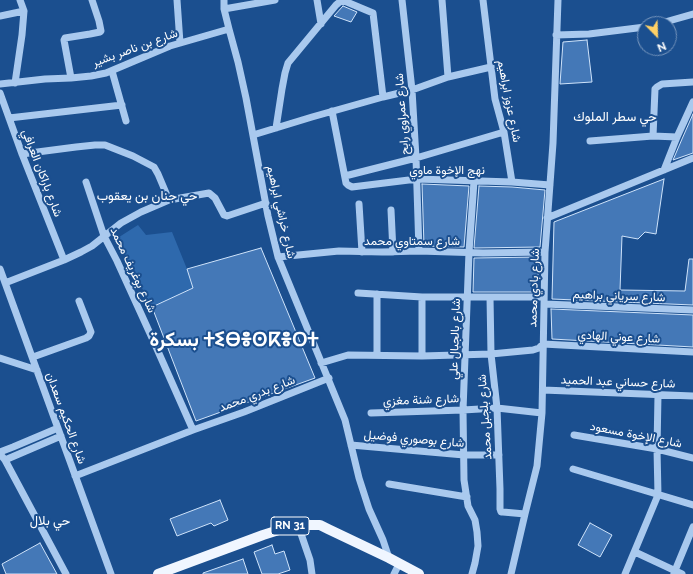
<!DOCTYPE html>
<meta charset="utf-8">
<style>
body{margin:0}
#map{position:relative;width:693px;height:574px;overflow:hidden;background:#1b4f8f;font-family:Raleway,sans-serif}
canvas{display:block}
.north{position:absolute;left:637px;top:16px;width:40px;height:40px;box-sizing:border-box;background:#1b4f8f;border:1px solid #7695bc;border-radius:50%;rotate:157deg;font-size:11px;font-weight:700;line-height:16px;text-align:center;color:#fff}
.north::after{content:'';display:block;margin:auto;width:14px;height:18px;background:#ffd166;clip-path:polygon(50% 0,100% 100%,50% 72%,0 100%)}
</style>
<div id="map">
<canvas width="693" height="574"></canvas>
<div class="north">N</div>
</div>
<script>
const context = document.querySelector('canvas').getContext('2d');
context.lineJoin = 'round';
function fill(path, color) {
  context.fillStyle = color;
  context.fill(path, 'evenodd');
}
function toPath(rows) {
  const path = new Path2D();
  for (const r of rows) {
    path.moveTo(r[0], r[1]);
    for (let i = 2; i < r.length; i += 2) path.lineTo(r[i], r[i + 1]);
  }
  return path;
}
function stroke(path, color, width, dash) {
  context.strokeStyle = color;
  context.lineWidth = width;
  context.lineCap = dash ? 'butt' : 'round';
  context.setLineDash(dash || []);
  context.stroke(path);
}
function write(font, color, halo, rows, align = 'center') {
  context.font = font + ' Raleway,Vazirmatn,"Noto Sans Tifinagh",sans-serif';
  context.lineWidth = 4;
  context.setLineDash([]);
  context.textBaseline = 'middle';
  context.strokeStyle = halo;
  context.fillStyle = color;
  for (const [text, x, y, turn = 0] of rows) {
    context.save();
    context.translate(x, y);
    context.rotate((+turn || 0) * Math.PI / 180);
    context.textAlign = isNaN(turn) ? turn : align;
    if (halo) context.strokeText(text, 0, 0);
    context.fillText(text, 0, 0);
    context.restore();
  }
}
fill(toPath([
 [138,225,146,235,172,232,187,269,193,288,152,307,116,239]
]), '#2e69ad');
const building = toPath([
 [343,6,357,12,351,22,334,16,343,6],
 [587,40,592,82,560,84,563,42,587,40],
 [693,114,693,153,673,160,682,139,693,114],
 [664,179,656,234,645,232,638,239,622,236,620,290,685,291,689,259,693,259,693,305,552,299,554,222,664,179],
 [422,184,469,186,464,247,424,246,422,184],
 [479,186,512,187,545,190,540,247,474,248,479,186],
 [261,248,315,378,196,421,152,307,193,288,187,269,261,248],
 [539,257,537,292,473,292,474,258,539,257],
 [551,309,693,315,693,347,552,339,551,309],
 [220,500,228,520,214,526,211,523,177,536,170,519,220,500],
 [590,523,612,535,600,557,578,545,590,523],
 [40,543,57,574,6,574,2,564,40,543],
 [272,545,275,554,284,551,290,570,278,574,262,574,254,552,272,545],
 [243,559,248,574,203,574,203,573,243,559]
]);
fill(building, '#4478b7');
stroke(building, '#cfe3fa', 1);
stroke(toPath([
 [177,0,180,43],
 [224,0,224,9,229,29,238,62,246,98,268,216,278,257,345,420,359,478,369,509,383,540,389,558],
 [317,0,321,24],
 [402,0,412,90,416,158,419,251],
 [442,0,448,77],
 [483,0,495,99,504,132,512,182],
 [224,9,275,0],
 [0,16,24,11],
 [658,24,693,14],
 [556,35,589,34,645,27],
 [112,71,126,121],
 [71,78,64,40,65,38,90,34,100,32,101,31,99,21,92,0],
 [15,83,22,35,24,11,20,0],
 [0,84,45,79,71,78,91,76,106,73,170,46,229,29],
 [0,93,22,154,64,260],
 [332,111,346,183,348,185,352,187,417,179,512,182,550,185],
 [9,118,122,105],
 [276,128,282,89,285,73,288,63,336,5,342,0,373,13,383,97],
 [253,135,312,117,383,97,412,90,448,77,491,67],
 [653,136,655,89,657,87,662,84,693,82],
 [590,141,653,136,677,137],
 [22,154,76,147,95,145,105,145,133,156,154,167,158,174,169,200],
 [664,170,677,137,693,102],
 [345,176,416,158,504,132],
 [86,182,104,236,117,261,153,340,193,430],
 [359,204,362,252],
 [391,210,393,252],
 [547,218,693,158],
 [278,257,339,251,382,252,419,251,483,253,545,252],
 [0,269,111,574],
 [5,283,64,260,81,252,92,246,121,223,141,212,169,200,209,193,215,198,224,215,227,216,266,203],
 [358,293,422,297,544,297],
 [377,294,377,355],
 [422,297,422,356],
 [490,297,491,354,497,408,500,489,500,509,501,512,503,512,525,514],
 [544,304,693,310],
 [33,357,86,338,89,336,91,332,79,301],
 [0,358,37,370],
 [321,363,348,355,422,356,491,354,533,350,539,348,543,344,693,352],
 [543,390,693,396],
 [371,413,463,410,497,408,542,413],
 [574,435,657,449,693,458],
 [351,445,464,455,499,455],
 [0,452,13,447,58,428],
 [0,454,5,460,66,574],
 [5,460,61,436],
 [573,469,693,505],
 [75,476,193,430,244,412,329,378],
 [389,484,467,497],
 [298,525,310,560,312,574],
 [635,552,682,574],
 [674,573,693,527],
 [394,574,399,564],
 [472,574,475,563,478,546,477,532,475,520,468,506,464,480,463,410,469,252,474,181],
 [511,574,525,514,537,466,542,413,545,252,553,143,558,0],
 [625,574,658,495,657,449,658,395]
]), '#a9c9ee', 7);
stroke(toPath([
 [158,574,263,535,288,527,298,525,320,525,328,529,389,558,419,574]
]), '#f0f6ff', 10);
for (const [x, y, w] of [
 [290,526,38]
]) {
  const box = new Path2D();
  box.roundRect(x - w / 2, y - 9, w, 18, 3);
  context.fillStyle = '#1b4f8f';
  context.fill(box);
  stroke(box, '#fff', 1);
}
write('bold 11px', '#fff', null, [
 ["RN 31",290,526]
]);
write('12px', '#fff', '#1b4f8f', [
 ["شارع بن ناصر بشير",135,48,-20],
 ["شارع عزوز ابراهيم",509,101,79],
 ["شارع عمراوي رابح",402,114,-94],
 ["نهج الإخوة ماوي",447,170],
 ["شارع باراكان العرافي",42,173,69],
 ["شارع خراشي ابراهيم",281,212,77],
 ["شارع سمتاوي محمد",412,241],
 ["شارع بوغريف محمد",133,270,65],
 ["شارع بادي محمد",534,288,-88],
 ["شارع سرياني براهيم",619,296,2],
 ["شارع عوني الهادي",619,337,3],
 ["شارع بالجبال علي",455,339,-88],
 ["شارع حساني عبد الحميد",618,382,2],
 ["شارع بدري محمد",257,394,-21],
 ["شارع شنة مغزي",421,400,-2],
 ["شارع بلجبل محمد",485,417,-94],
 ["شارع الحكيم سعدان",66,418,70],
 ["شارع الإخوة مسعود",636,435,11],
 ["شارع بوصوري فوضيل",414,439,5]
]);
write('13px', '#fff', '#1b4f8f', [
 ["حي سطر الملوك",615,117],
 ["حي جنان بن يعقوب",147,196],
 ["حي بلال",50,521]
]);
write('bold 20px', '#fff', '#1b4f8f', [
 ["بسكرة ⵜⵉⴱⴻⵙⴽⴻⵔⵜ",234,340]
]);
</script>
